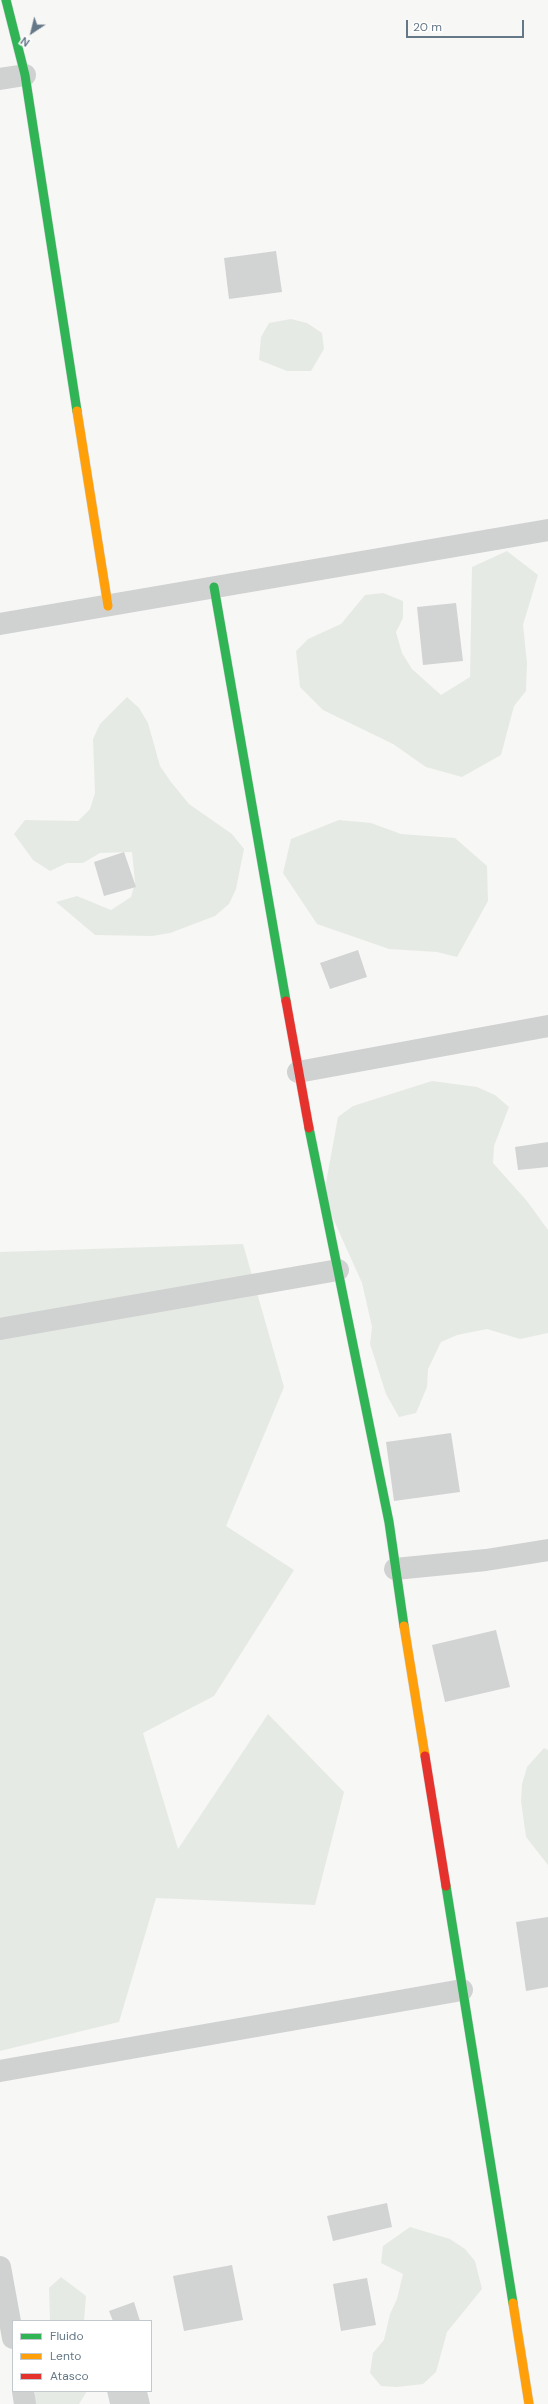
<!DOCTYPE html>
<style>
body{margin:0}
#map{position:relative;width:548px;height:2404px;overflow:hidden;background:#f7f7f6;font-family:"DM Sans",sans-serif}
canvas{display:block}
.legend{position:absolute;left:12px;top:2320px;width:140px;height:72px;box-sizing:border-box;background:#fff;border:1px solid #c1c9cf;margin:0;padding:5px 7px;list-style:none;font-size:12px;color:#657887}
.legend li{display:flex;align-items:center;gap:8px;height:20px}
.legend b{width:20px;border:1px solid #c1c9cf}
.north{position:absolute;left:12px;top:12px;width:40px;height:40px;-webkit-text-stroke:3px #fff;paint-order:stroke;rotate:215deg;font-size:11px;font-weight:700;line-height:16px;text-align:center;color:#657887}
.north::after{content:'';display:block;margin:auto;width:14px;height:18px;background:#657887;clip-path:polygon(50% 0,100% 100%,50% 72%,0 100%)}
.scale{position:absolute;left:406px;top:20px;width:118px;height:18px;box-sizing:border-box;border:2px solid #657887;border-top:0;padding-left:5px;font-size:12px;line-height:14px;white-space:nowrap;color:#657887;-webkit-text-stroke:3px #fff;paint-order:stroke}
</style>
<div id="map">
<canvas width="548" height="2404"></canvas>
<ul class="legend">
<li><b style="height:5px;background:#30b455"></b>Fluido</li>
<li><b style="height:5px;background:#ff9f0a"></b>Lento</li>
<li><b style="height:5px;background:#e5322d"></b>Atasco</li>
</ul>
<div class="north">N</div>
<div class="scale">20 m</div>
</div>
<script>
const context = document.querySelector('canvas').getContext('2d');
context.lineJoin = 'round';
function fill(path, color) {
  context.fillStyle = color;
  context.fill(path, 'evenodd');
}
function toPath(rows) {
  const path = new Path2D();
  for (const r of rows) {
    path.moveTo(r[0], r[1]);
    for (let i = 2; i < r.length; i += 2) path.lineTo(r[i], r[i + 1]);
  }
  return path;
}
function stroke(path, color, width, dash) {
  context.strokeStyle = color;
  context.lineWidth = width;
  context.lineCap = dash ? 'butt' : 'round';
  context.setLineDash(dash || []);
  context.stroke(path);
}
fill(toPath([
 [291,319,307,323,322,333,324,349,311,371,287,371,259,360,261,337,269,323],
 [507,551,538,575,523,625,527,663,526,691,514,706,501,755,462,777,426,767,393,744,323,710,300,687,296,651,308,639,341,624,365,595,383,593,403,601,403,618,396,632,402,653,412,669,441,695,470,677,472,567],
 [127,697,139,708,148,723,160,766,171,782,189,804,232,834,244,849,236,889,229,904,215,916,170,933,152,936,95,935,56,902,77,896,111,910,131,897,135,882,132,852,100,853,83,863,67,863,50,871,33,860,14,834,25,820,78,821,90,809,95,793,93,739,100,724],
 [339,820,371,823,401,834,455,838,487,866,488,901,457,957,437,952,389,949,317,924,283,873,291,839],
 [432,1081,477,1087,495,1095,509,1107,494,1146,493,1163,527,1201,548,1230,548,1333,520,1339,487,1329,457,1335,441,1342,428,1369,427,1387,416,1413,399,1417,386,1394,370,1344,372,1327,362,1283,327,1205,325,1188,338,1117,353,1106],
 [243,1244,284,1387,226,1526,294,1570,214,1696,143,1733,178,1849,268,1714,344,1792,315,1905,156,1898,119,2022,0,2051,0,1252],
 [544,1748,548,1750,548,1865,526,1837,521,1801,522,1784,527,1767],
 [410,2227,450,2239,465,2249,475,2261,482,2289,447,2332,436,2372,423,2384,397,2387,381,2386,370,2373,373,2353,384,2340,390,2314,397,2299,403,2274,381,2263,383,2246],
 [61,2277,86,2296,84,2321,50,2321,49,2288],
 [35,2391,87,2391,79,2404,33,2404]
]), '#e6eae4');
fill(toPath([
 [276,251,282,292,229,299,224,258],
 [456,603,463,661,423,665,417,607],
 [124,852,136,887,104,896,94,862],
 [358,950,367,977,330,989,320,963],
 [548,1142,548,1167,518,1170,515,1147],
 [451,1433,460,1492,394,1501,386,1442],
 [496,1630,510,1687,445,1702,432,1645],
 [548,1917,548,1987,526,1991,516,1922],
 [387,2203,392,2227,333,2241,327,2216],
 [232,2265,243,2320,184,2331,173,2276],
 [367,2278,376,2325,341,2331,333,2284],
 [134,2302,140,2321,113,2321,109,2311],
 [107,2391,147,2391,150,2404,110,2404]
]), '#d2d3d3');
const fast = toPath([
 [6,0,25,75,77,411],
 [214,587,286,1001],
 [309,1128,389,1522,404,1626],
 [446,1886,513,2303]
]);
const slow = toPath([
 [77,411,108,606],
 [404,1626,425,1756],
 [513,2303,529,2404]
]);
const jam = toPath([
 [286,1001,309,1128],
 [425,1756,446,1886]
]);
stroke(fast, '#d3d5d5', 10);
stroke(slow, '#d3d5d5', 10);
stroke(jam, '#d3d5d5', 10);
stroke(toPath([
 [0,79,25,75],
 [0,624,548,530],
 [298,1072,548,1026],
 [0,1329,338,1270],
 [395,1569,486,1560,548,1550],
 [0,2071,462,1990],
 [0,2267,13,2338],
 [23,2391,25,2404]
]), '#d0d2d2', 22);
stroke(fast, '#30b455', 9);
stroke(slow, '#ff9f0a', 9);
stroke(jam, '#e5322d', 9);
</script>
